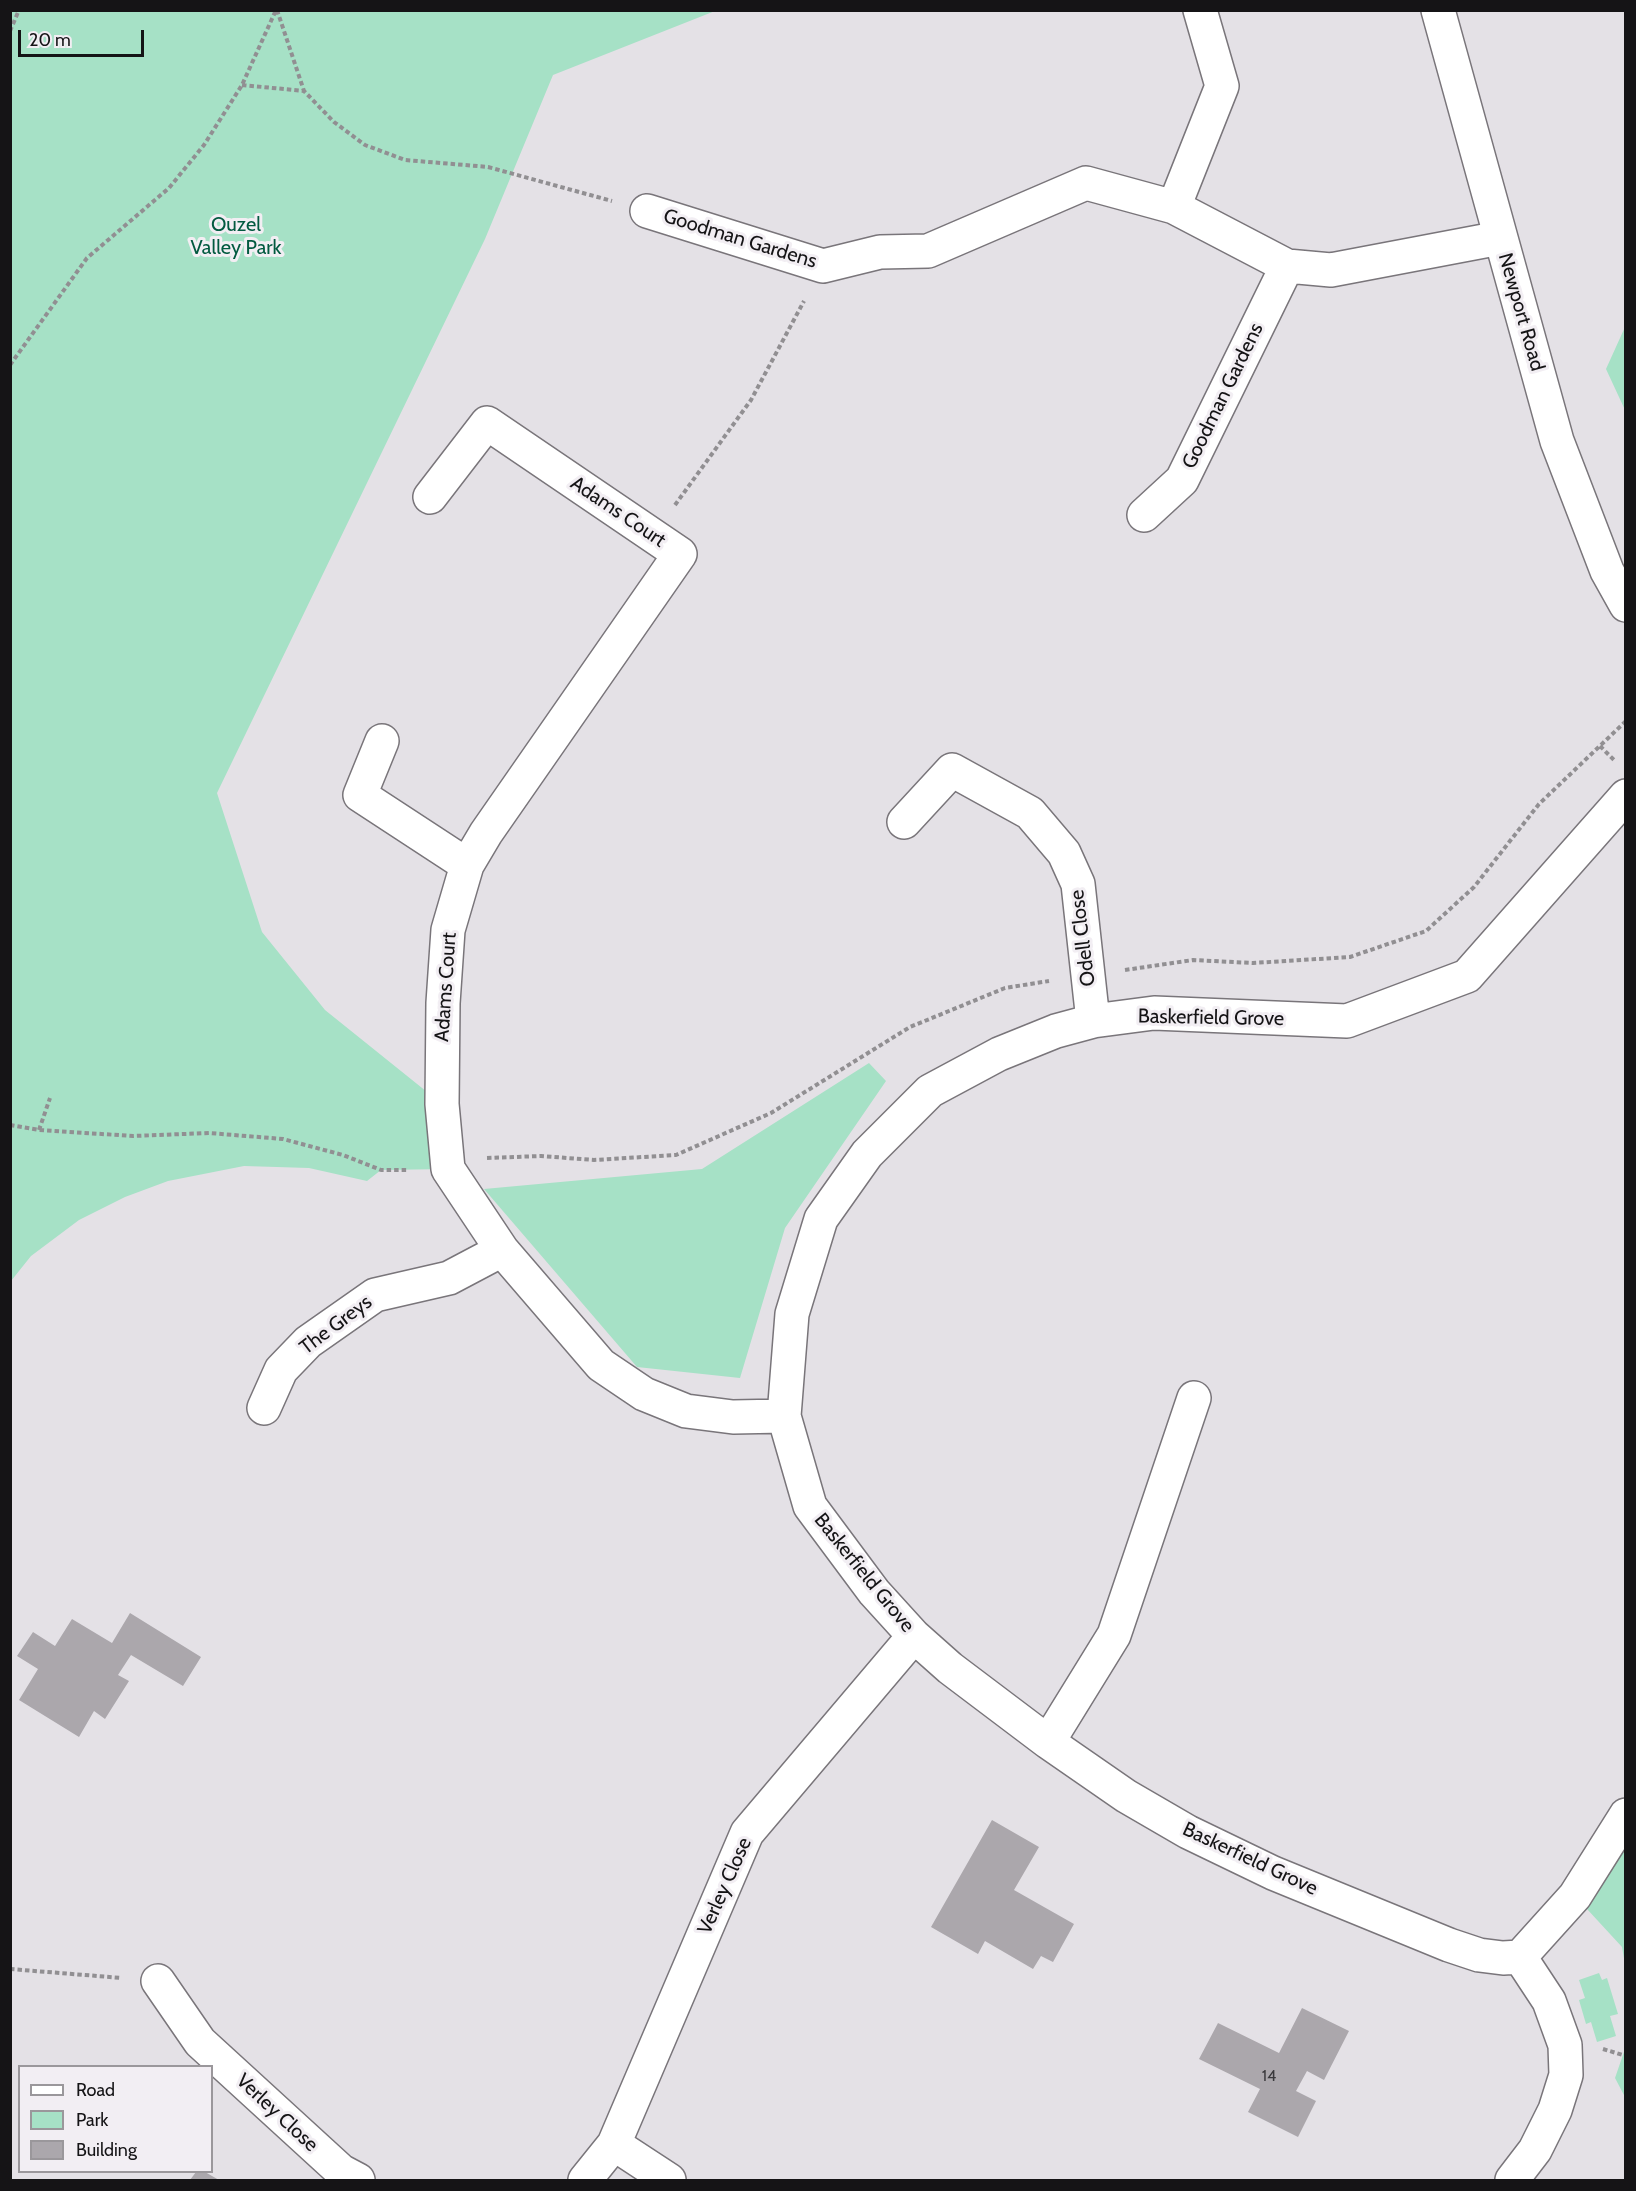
<!DOCTYPE html>
<style>
body{margin:0}
#map{position:relative;width:1636px;height:2191px;overflow:hidden;background:#e4e1e6;font-family:Cabin,sans-serif}
canvas{display:block}
.frame{position:absolute;inset:0;border:12px solid #151416;pointer-events:none}
.legend{position:absolute;left:18px;top:2065px;width:195px;height:108px;box-sizing:border-box;background:#f2eef3;border:2px solid #9a979b;margin:0;padding:8px 10px;list-style:none;font-size:18px;color:#151416}
.legend li{display:flex;align-items:center;gap:12px;height:30px}
.legend b{width:30px;border:2px solid #9a979b}
.scale{position:absolute;left:18px;top:30px;width:126px;height:27px;box-sizing:border-box;border:3px solid #151416;border-top:0;padding-left:8px;font-size:18px;line-height:21px;white-space:nowrap;color:#151416;-webkit-text-stroke:4px #f2eef3;paint-order:stroke}
</style>
<div id="map">
<canvas width="1636" height="2191"></canvas>
<div class="frame"></div>
<ul class="legend">
<li><b style="height:8px;background:#fff"></b>Road</li>
<li><b style="height:16px;background:#a6e1c6"></b>Park</li>
<li><b style="height:16px;background:#aba7ac"></b>Building</li>
</ul>
<div class="scale">20 m</div>
</div>
<script>
const context = document.querySelector('canvas').getContext('2d');
context.lineJoin = 'round';
function fill(path, color) {
  context.fillStyle = color;
  context.fill(path, 'evenodd');
}
function toPath(rows) {
  const path = new Path2D();
  for (const r of rows) {
    path.moveTo(r[0], r[1]);
    for (let i = 2; i < r.length; i += 2) path.lineTo(r[i], r[i + 1]);
  }
  return path;
}
function stroke(path, color, width, dash) {
  context.strokeStyle = color;
  context.lineWidth = width;
  context.lineCap = dash ? 'butt' : 'round';
  context.setLineDash(dash || []);
  context.stroke(path);
}
function write(font, color, halo, rows, align = 'center') {
  context.font = font + ' Cabin,sans-serif';
  context.lineWidth = 6;
  context.setLineDash([]);
  context.textBaseline = 'middle';
  context.strokeStyle = halo;
  context.fillStyle = color;
  for (const [text, x, y, turn = 0] of rows) {
    context.save();
    context.translate(x, y);
    context.rotate((+turn || 0) * Math.PI / 180);
    context.textAlign = isNaN(turn) ? turn : align;
    if (halo) context.strokeText(text, 0, 0);
    context.fillText(text, 0, 0);
    context.restore();
  }
}
fill(toPath([
 [11,11,715,11,553,75,485,239,217,793,262,932,325,1010,442,1104,448,1169,381,1170,367,1181,309,1168,244,1166,168,1181,125,1197,79,1220,31,1256,11,1281],
 [1625,327,1625,410,1606,369],
 [869,1063,886,1081,785,1228,740,1378,637,1367,484,1189,702,1169],
 [1625,1815,1625,1964,1622,1947,1575,1896],
 [1599,1973,1602,1980,1607,1978,1618,2014,1610,2016,1616,2036,1597,2042,1591,2022,1586,2024,1579,2000,1585,1998,1579,1980],
 [1625,2049,1625,2097,1615,2078]
]), '#a6e1c6');
fill(toPath([
 [130,1613,201,1657,183,1686,131,1655,118,1675,129,1681,105,1719,94,1711,79,1737,19,1700,38,1669,17,1656,33,1632,55,1646,72,1619,112,1643],
 [992,1820,1039,1847,1014,1890,1074,1924,1053,1962,1041,1956,1033,1969,985,1941,978,1954,931,1927],
 [1302,2008,1349,2031,1324,2080,1307,2071,1296,2091,1316,2101,1298,2137,1248,2112,1260,2089,1199,2059,1218,2023,1279,2053],
 [196,2172,205,2172,219,2180,190,2180]
]), '#aba7ac');
const street = toPath([
 [1174,207,1222,86,1200,10],
 [647,211,823,266,880,252,928,251,1086,183,1174,207,1287,266,1331,270,1500,238],
 [430,497,487,423,680,554,486,833,467,865,448,930,443,1003,442,1104,448,1169,502,1250,601,1365,644,1394,686,1411,733,1417,784,1416],
 [1144,515,1182,480,1287,266],
 [382,741,360,795,467,865],
 [904,822,952,770,1030,813,1064,853,1078,884,1093,1021],
 [264,1408,281,1370,308,1342,375,1295,449,1278,502,1250],
 [1048,1742,1114,1635,1194,1398],
 [1520,1957,1503,1958,1479,1955,1449,1945,1273,1873,1188,1832,1126,1796,1048,1742,950,1668,914,1636,874,1592,810,1506,784,1416,792,1314,821,1219,867,1154,930,1091,999,1054,1056,1031,1093,1021,1154,1013,1347,1021,1467,976,1626,796],
 [1520,1957,1575,1896,1626,1815],
 [158,1981,200,2042,341,2171,358,2180],
 [614,2144,669,2180],
 [585,2180,614,2144,747,1833,914,1636],
 [1512,2180,1535,2150,1555,2110,1566,2075,1565,2045,1549,2001,1520,1957]
]);
const secondary = toPath([
 [1438,10,1557,441,1607,571,1626,605]
]);
stroke(street, '#79757a', 36);
stroke(secondary, '#79757a', 36);
stroke(toPath([
 [277,10,304,91],
 [10,31,19,10],
 [242,85,304,91,334,122,365,145,405,160,488,167,612,201],
 [10,365,87,258,169,188,204,145,242,85,276,10],
 [675,505,751,400,804,301],
 [1600,746,1615,761],
 [1125,970,1193,960,1253,963,1350,957,1426,931,1474,887,1539,804,1626,721],
 [10,1125,39,1130,133,1136,209,1133,283,1139,343,1155,381,1170,409,1170],
 [39,1130,50,1098],
 [487,1158,541,1156,594,1160,676,1155,771,1113,910,1027,1005,988,1049,981],
 [10,1969,122,1978],
 [1603,2049,1626,2056]
]), '#918f92', 4, [4.5, 3]);
stroke(street, '#fff', 33);
stroke(secondary, '#fff', 33);
write('16px', '#3a393c', null, [
 ["14",1269,2076]
]);
write('20px', '#025a40', '#f2eef3', [
 ["Ouzel",236,225],
 ["Valley Park",236,248]
]);
write('20px', '#151416', '#f2eef3', [
 ["Goodman Gardens",740,239,17],
 ["Newport Road",1521,312,74],
 ["Goodman Gardens",1223,396,-64],
 ["Adams Court",618,512,34],
 ["Odell Close",1083,938,-97],
 ["Adams Court",446,987,-86],
 ["Baskerfield Grove",1211,1018,1],
 ["The Greys",336,1325,-37],
 ["Baskerfield Grove",864,1573,51],
 ["Baskerfield Grove",1250,1859,25],
 ["Verley Close",725,1886,-66],
 ["Verley Close",277,2113,43]
]);
</script>
